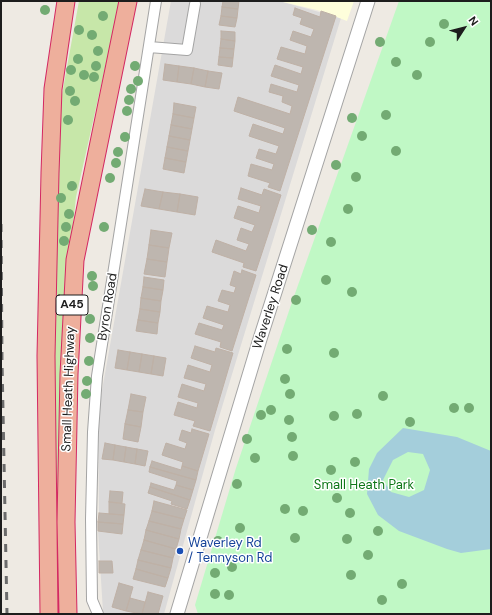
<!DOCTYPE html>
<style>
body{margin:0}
#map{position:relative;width:492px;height:615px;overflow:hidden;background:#eeeae3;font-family:"DM Sans",sans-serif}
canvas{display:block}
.frame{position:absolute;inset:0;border:2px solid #1d1d1d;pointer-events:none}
.north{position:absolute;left:444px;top:8px;width:40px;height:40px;-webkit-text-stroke:3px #fff;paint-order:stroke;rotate:54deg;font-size:11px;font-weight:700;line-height:16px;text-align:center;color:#1d1d1d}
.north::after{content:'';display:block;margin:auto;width:14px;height:18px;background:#1d1d1d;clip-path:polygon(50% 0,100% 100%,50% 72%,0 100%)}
</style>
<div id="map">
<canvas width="492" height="615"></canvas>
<div class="frame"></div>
<div class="north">N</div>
</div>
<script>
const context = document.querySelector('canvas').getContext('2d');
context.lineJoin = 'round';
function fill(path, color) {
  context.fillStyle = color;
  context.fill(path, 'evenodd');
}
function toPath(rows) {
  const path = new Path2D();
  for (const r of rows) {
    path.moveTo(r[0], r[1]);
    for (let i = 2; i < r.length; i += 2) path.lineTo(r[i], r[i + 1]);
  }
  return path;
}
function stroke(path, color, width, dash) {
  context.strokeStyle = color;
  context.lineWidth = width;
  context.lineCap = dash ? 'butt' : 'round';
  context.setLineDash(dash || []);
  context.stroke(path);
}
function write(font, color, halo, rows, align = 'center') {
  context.font = font + ' "DM Sans",sans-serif';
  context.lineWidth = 3;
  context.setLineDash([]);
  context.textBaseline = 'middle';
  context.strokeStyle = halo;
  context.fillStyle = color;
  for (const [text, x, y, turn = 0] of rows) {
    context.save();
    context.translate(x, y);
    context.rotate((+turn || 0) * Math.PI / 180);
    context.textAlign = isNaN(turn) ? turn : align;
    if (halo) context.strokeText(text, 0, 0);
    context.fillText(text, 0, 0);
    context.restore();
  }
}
fill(toPath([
 [171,1,279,1,341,18,215,430,164,614,105,614,103,612,98,531,99,513,98,413]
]), '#dbdada');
fill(toPath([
 [279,1,354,1,347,21,321,11]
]), '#fefedb');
fill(toPath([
 [79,1,120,1,76,197,63,317,58,469,62,614,54,614,51,434,59,111]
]), '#c7e7a9');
fill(toPath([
 [399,1,491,1,491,614,198,614,195,605,236,468,292,302]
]), '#c0f8c5');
fill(toPath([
 [403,428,457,437,491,451,491,549,461,553,447,549,399,531,378,515,367,494,369,469,377,453],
 [408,452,423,454,430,470,424,490,409,497,391,492,383,480,393,460]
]), '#a4cedb');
const building = toPath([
 [223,1,239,1,238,9,222,7,223,1],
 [222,7,238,9,237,18,221,16,222,7],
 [295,8,320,17,321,11,336,16,280,191,268,187,270,183,248,176,251,164,272,170,274,164,256,158,259,149,276,154,279,146,249,136,253,124,283,134,285,128,234,111,238,97,290,114,292,106,282,102,283,96,269,92,271,84,297,92,299,85,271,76,275,65,301,74,303,67,277,59,281,47,305,54,307,46,290,40,293,31,311,37,314,29,300,24,302,18,293,15,295,8],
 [221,16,237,18,235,27,219,25,221,16],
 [221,31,235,32,235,41,221,39,221,31],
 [221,39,235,41,234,49,220,48,221,39],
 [220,48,234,49,233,58,219,57,220,48],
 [219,57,233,58,232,67,218,65,219,57],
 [165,64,179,66,177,82,163,80,165,64],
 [179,66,194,68,191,84,177,82,179,66],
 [194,68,208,71,205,87,191,84,194,68],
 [208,71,222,73,219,89,205,87,208,71],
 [174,103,196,107,194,118,173,114,174,103],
 [173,114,194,118,192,129,171,125,173,114],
 [171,125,192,129,190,140,169,136,171,125],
 [169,136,190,140,188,151,167,147,169,136],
 [167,147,188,151,186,162,165,158,167,147],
 [165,158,186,162,184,173,163,169,165,158],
 [241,188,262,195,264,189,281,195,256,271,243,267,244,263,212,252,216,240,246,251,249,244,237,240,241,228,252,232,255,225,234,218,238,206,259,213,261,206,238,199,241,188],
 [145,189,163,192,159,209,141,206,145,189],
 [163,192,180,194,177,212,159,209,163,192],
 [180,194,198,197,195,215,177,212,180,194],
 [151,230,172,233,169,248,149,245,151,230],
 [149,245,169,248,167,262,147,259,149,245],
 [147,259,167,262,165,277,144,274,147,259],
 [242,270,256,275,232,351,220,347,221,342,195,334,199,323,222,330,224,325,203,318,207,306,228,312,230,305,218,301,222,290,234,293,236,287,230,285,234,271,241,274,242,270],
 [144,277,164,280,163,290,143,287,144,277],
 [143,287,163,290,161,301,141,298,143,287],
 [141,298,161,301,160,312,140,309,141,298],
 [140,309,160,312,158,323,138,320,140,309],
 [138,320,158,323,157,334,136,331,138,320],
 [195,346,215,352,216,348,233,353,210,431,193,426,195,421,174,415,178,402,197,408,198,403,178,397,182,384,204,391,206,384,184,378,188,365,210,372,212,365,191,358,195,346],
 [118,350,130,352,127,370,115,368,118,350],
 [130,352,142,354,139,372,127,370,130,352],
 [142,354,154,356,151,374,139,372,142,354],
 [154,356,166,358,163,376,151,374,154,356],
 [131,394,146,397,143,412,128,410,131,394],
 [128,410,143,412,141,427,125,424,128,410],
 [125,424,141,427,138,442,123,439,125,424],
 [192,429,209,434,198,471,182,466,183,462,162,455,166,443,185,449,187,443,179,440,182,430,191,433,192,429],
 [105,443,115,445,113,460,102,459,105,443],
 [115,445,126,447,124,462,113,460,115,445],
 [126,447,137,449,135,464,124,462,126,447],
 [137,449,148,451,145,466,135,464,137,449],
 [152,461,181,470,182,466,198,471,196,480,150,467,152,461],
 [150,467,196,480,193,490,176,485,177,481,149,472,150,467],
 [151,483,174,490,176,485,193,490,190,500,150,487,151,483],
 [150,487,190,500,187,509,171,504,172,501,148,493,150,487],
 [110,491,123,492,122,503,109,502,110,491],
 [154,501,187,510,184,519,152,511,154,501],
 [109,502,125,504,124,515,109,514,109,502],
 [152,511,184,519,181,529,149,521,152,511],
 [99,513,124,515,123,524,98,522,99,513],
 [149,521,181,529,179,539,146,530,149,521],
 [98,522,123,524,122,534,98,531,98,522],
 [146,530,179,539,176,549,144,540,146,530],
 [144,540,176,549,173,558,141,550,144,540],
 [141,550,173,558,171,568,138,560,141,550],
 [138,560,171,568,168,578,136,569,138,560],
 [99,561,112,561,113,573,99,573,99,561],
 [136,569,168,578,165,587,133,579,136,569],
 [119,583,133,587,126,611,112,607,119,583],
 [148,592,163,596,158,614,142,614,148,592],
 [130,598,145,602,142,614,126,611,130,598]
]);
fill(building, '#beb6af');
stroke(building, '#bfb1a6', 1);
const minor = toPath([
 [149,47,187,50,195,4],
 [98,614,92,600,91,519,93,432,97,376,156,1]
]);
const tertiary = toPath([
 [177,614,260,339,368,1]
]);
const trunk = toPath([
 [49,614,46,356,50,173,53,89,66,1],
 [68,614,66,522,69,374,75,260,128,1]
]);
stroke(minor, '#a4a4a4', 12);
stroke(tertiary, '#a4a4a4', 15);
stroke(trunk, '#d32862', 19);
stroke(minor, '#fff', 10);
stroke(tertiary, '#fff', 13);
stroke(trunk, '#eeaf9c', 17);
stroke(toPath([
 [1,224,2,361,7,614]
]), '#6b6b6b', 3, [8, 8]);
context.fillStyle = '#73ab73';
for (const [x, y] of [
 [45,10],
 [103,16],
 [444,24],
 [79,30],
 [92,35],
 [380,42],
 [430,42],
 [98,51],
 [78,59],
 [396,62],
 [96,66],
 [135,66],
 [71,70],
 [84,75],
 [417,75],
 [94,77],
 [138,81],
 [131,89],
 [70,91],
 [129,100],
 [75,101],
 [127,111],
 [386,115],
 [352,118],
 [68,120],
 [362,136],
 [125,137],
 [396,151],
 [118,152],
 [116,163],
 [336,165],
 [356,177],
 [110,178],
 [72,186],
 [61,198],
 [348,209],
 [69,214],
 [66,227],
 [104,227],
 [312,230],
 [64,241],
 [331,242],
 [92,276],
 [326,280],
 [93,286],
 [352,292],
 [296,300],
 [90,319],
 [90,338],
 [287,349],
 [334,353],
 [89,361],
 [285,379],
 [87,381],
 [86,394],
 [290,394],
 [383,396],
 [454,408],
 [469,408],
 [271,410],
 [357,414],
 [261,415],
 [334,416],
 [289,420],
 [410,422],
 [292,437],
 [247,439],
 [293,456],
 [255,458],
 [355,462],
 [331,470],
 [237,484],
 [337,498],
 [285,509],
 [303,511],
 [350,513],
 [240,528],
 [378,531],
 [295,538],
 [347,539],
 [218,541],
 [368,555],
 [232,567],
 [215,573],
 [351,575],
 [402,584],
 [215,594],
 [229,595],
 [382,600]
]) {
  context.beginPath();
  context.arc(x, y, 5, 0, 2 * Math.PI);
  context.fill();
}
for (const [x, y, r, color] of [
 [180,551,4,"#1a4fb4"]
]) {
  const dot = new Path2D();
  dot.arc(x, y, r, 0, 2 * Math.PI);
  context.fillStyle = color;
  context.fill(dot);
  stroke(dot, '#fff', 1.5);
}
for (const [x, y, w] of [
 [72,305,32]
]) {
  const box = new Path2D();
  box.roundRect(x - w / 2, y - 10, w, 20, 3);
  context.fillStyle = '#fff';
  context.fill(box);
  stroke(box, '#1d1d1d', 1);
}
write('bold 12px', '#1d1d1d', null, [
 ["A45",72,305]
]);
write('13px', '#1d1d1d', '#fff', [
 ["Byron Road",108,307,-81],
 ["Waverley Road",271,307,-72],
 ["Small Heath Highway",69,389,-88]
]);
write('13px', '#0e7718', '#fff', [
 ["Small Heath Park",364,486]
]);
write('13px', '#164399', '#fff', [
 ["Waverley Rd",188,544],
 ["/ Tennyson Rd",188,559]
], 'left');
</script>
